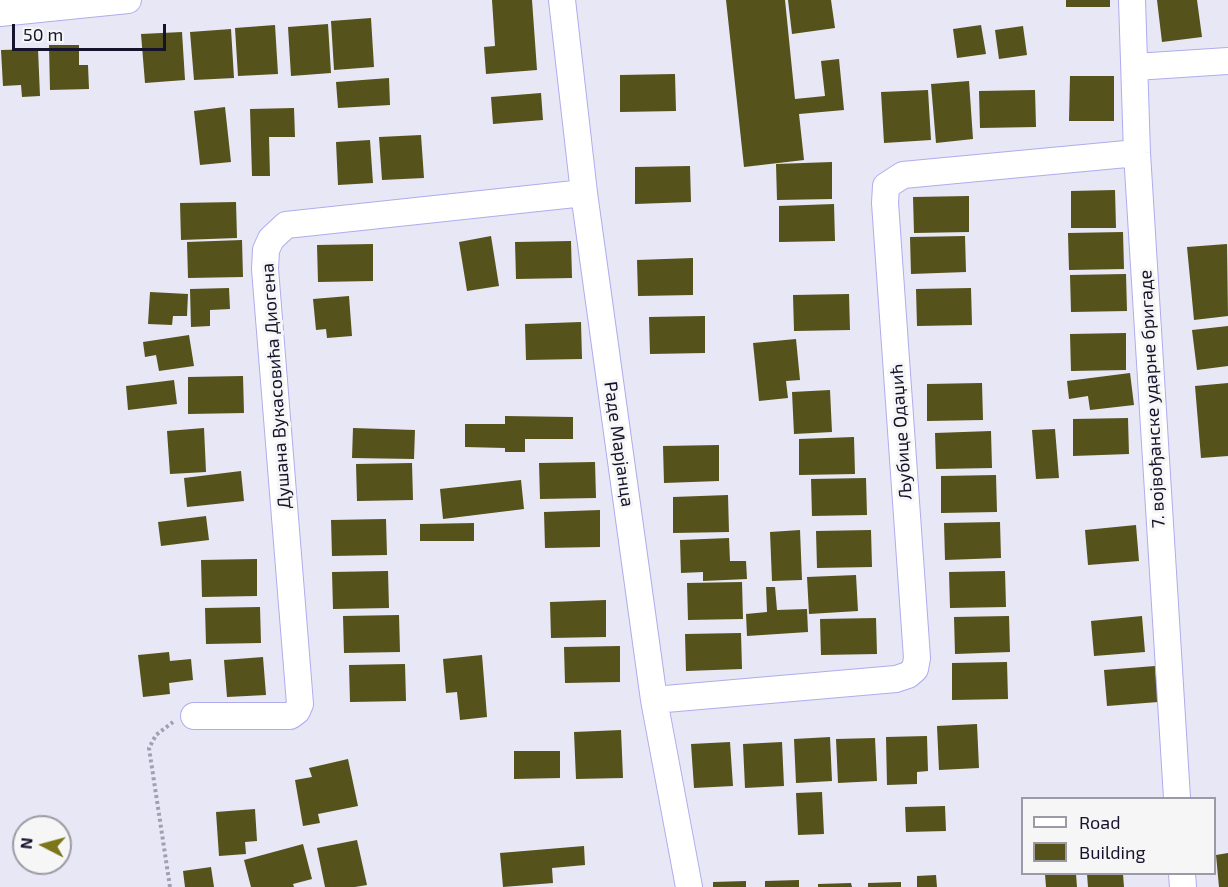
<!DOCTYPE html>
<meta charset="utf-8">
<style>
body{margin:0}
#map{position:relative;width:1228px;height:887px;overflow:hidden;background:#e7e7f5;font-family:"Exo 2",sans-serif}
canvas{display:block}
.legend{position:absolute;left:1021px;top:797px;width:195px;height:78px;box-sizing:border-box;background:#f6f6f6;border:2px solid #9c9ba5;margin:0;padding:8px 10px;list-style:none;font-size:18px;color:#15132b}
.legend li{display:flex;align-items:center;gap:12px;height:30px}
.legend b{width:30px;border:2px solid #9c9ba5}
.north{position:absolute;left:12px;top:815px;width:60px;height:60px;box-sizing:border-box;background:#f6f6f6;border:2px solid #9c9ba5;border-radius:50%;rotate:276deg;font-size:16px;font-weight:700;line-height:24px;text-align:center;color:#15132b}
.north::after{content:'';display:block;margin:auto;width:21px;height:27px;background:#7b761a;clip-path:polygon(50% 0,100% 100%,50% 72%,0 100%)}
.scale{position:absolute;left:12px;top:24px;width:154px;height:27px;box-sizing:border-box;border:3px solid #15132b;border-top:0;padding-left:8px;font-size:18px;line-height:21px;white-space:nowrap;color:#15132b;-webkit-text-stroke:4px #f6f6f6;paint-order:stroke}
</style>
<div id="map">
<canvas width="1228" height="887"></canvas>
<ul class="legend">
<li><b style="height:8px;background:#fff"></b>Road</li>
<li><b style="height:16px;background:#55521b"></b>Building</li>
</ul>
<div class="north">N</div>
<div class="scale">50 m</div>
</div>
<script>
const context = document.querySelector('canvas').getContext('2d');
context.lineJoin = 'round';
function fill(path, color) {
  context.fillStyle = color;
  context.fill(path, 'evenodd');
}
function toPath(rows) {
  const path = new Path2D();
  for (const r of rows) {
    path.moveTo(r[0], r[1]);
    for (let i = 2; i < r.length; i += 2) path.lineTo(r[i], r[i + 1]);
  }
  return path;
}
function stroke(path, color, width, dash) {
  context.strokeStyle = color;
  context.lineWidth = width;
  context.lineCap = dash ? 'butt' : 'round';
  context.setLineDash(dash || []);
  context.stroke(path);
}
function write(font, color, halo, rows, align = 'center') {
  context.font = font + ' "Exo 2",sans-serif';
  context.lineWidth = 6;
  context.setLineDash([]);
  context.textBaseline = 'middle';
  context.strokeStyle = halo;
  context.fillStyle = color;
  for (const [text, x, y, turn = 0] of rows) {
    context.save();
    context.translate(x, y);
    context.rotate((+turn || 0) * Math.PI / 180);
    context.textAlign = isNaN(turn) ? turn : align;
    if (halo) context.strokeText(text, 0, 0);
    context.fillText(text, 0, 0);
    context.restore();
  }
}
fill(toPath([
 [492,0,532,0,537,70,486,74,484,47,495,46],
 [726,0,785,0,795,99,825,96,821,61,839,59,844,110,799,114,804,160,744,167],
 [788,0,831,0,835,28,792,34],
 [1066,0,1110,0,1110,7,1066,7],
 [1157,0,1197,0,1202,37,1162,42],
 [371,18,374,67,334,70,331,21],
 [328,24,331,73,291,76,288,27],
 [275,25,278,74,238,76,235,28],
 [981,25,986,54,957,58,953,29],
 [1023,26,1027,55,999,59,995,30],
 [231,29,234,78,194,80,190,32],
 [182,32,185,80,145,83,141,34],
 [49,45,79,45,79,65,88,65,89,89,50,90],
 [38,49,40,96,22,97,21,85,3,86,1,50],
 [675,74,676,111,620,112,620,75],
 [1070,76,1114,76,1114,121,1069,121],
 [389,78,390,105,338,108,336,82],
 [969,81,973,139,936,143,931,84],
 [928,90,931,140,884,143,881,92],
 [1035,90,1036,127,980,128,979,91],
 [541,93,543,120,493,124,491,97],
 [225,107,231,162,200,165,194,111],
 [294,108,295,137,269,137,270,176,252,176,250,109],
 [421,135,424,178,382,180,379,137],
 [370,140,373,183,338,185,336,142],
 [832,162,832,199,777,200,776,164],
 [690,166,691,202,635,204,635,167],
 [1115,190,1116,228,1071,228,1071,191],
 [969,196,969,232,914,233,913,197],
 [236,202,237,238,181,240,180,203],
 [834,204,835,241,779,242,779,206],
 [1123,232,1124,269,1069,270,1068,233],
 [491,236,499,286,467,291,459,242],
 [965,236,966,272,911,274,910,237],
 [242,240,243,277,188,278,187,242],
 [571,241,572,278,516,279,515,242],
 [373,244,373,281,318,282,317,245],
 [1227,244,1228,316,1194,320,1187,247],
 [693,258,693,295,638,296,637,260],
 [1126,274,1127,311,1071,312,1070,275],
 [229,288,230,309,210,310,210,326,191,327,190,289],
 [971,288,972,325,917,326,916,289],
 [150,292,188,294,187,316,173,316,172,325,148,324],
 [849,294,850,330,794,331,793,295],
 [349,296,352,336,327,338,326,329,316,330,313,299],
 [705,316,705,353,650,354,649,317],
 [581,322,582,359,526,360,525,324],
 [1228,326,1228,366,1197,370,1192,330],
 [1126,333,1126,370,1071,371,1070,334],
 [189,335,194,366,159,371,156,355,145,357,143,342],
 [796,339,800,380,786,381,788,398,759,401,753,343],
 [1130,373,1134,405,1090,410,1088,396,1069,399,1067,381],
 [243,376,244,413,188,414,188,377],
 [174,380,177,404,128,410,126,386],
 [982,383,983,420,927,421,927,384],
 [1228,383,1228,456,1201,458,1195,386],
 [830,390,832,432,794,434,792,392],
 [505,416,573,417,573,439,525,439,525,452,505,452,505,448,465,447,465,424,505,424],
 [1128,418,1129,454,1073,456,1073,419],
 [204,428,206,472,170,474,167,431],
 [353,428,415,430,414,459,352,458],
 [1055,429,1059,478,1036,479,1032,430],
 [991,431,992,468,936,469,935,433],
 [854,437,855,474,799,475,799,439],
 [719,445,719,481,664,483,663,446],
 [595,462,596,498,540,499,539,463],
 [412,463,413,500,357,501,356,464],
 [241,471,244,501,187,507,184,478],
 [996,475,997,512,941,513,941,476],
 [866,478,867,515,812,516,811,479],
 [521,480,524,509,443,519,440,489],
 [728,495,729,532,673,533,673,497],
 [600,510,600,547,545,548,544,512],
 [206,516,209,540,161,546,158,522],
 [386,519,387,555,332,556,331,520],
 [1000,522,1001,558,945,560,944,523],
 [474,523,474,541,420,541,420,524],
 [1136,525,1139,561,1088,565,1085,530],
 [800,530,802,580,772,581,770,532],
 [871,530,872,567,817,568,816,531],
 [729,538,730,561,746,561,747,579,703,581,703,572,681,573,680,540],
 [257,559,257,596,202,597,201,560],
 [388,571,389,608,333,609,332,572],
 [1005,571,1006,607,950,608,949,572],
 [856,575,858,611,809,614,807,577],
 [742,582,743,619,688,620,687,583],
 [766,587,775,587,777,610,807,609,808,632,747,636,746,614,767,612],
 [606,600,606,637,551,638,550,602],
 [260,607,261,643,206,644,205,608],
 [399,615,400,652,344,653,343,616],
 [1009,616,1010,652,955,654,954,617],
 [1142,616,1145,652,1094,656,1091,621],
 [876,618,877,654,821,655,820,619],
 [741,633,742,669,686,671,685,634],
 [620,646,620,682,565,683,564,647],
 [169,652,170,661,191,659,193,680,169,683,170,694,143,697,138,655],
 [482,655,487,717,460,720,457,692,446,693,443,659],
 [263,657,266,695,227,697,224,660],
 [1007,662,1008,699,952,700,952,663],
 [405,664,406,701,350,702,349,665],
 [1155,666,1158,702,1107,706,1104,670],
 [977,724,979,768,939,770,937,726],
 [621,730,623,778,576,779,574,732],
 [927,736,928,771,917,772,917,784,887,785,886,737],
 [830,737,832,781,796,783,794,739],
 [875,738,877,781,838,783,836,739],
 [730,742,733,786,694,788,691,744],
 [782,742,784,786,745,788,743,744],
 [514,751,560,751,560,778,514,779],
 [348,759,358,806,318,814,320,823,303,826,295,780,312,777,309,768],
 [822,792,824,834,798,835,796,793],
 [945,806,946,831,906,832,905,807],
 [255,809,257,841,245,842,246,854,219,856,216,812],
 [357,840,367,885,355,887,325,887,317,848],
 [303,844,312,879,293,884,294,887,251,887,244,860],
 [584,846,585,865,552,868,553,883,503,887,500,853],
 [1228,853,1228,887,1219,887,1216,855],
 [211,867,214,887,185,887,183,871],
 [1045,874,1076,874,1077,887,1046,887],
 [1087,874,1123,874,1124,887,1088,887],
 [936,875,937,887,917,887,917,876],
 [799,880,799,887,765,887,765,881],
 [746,881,746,887,713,887,713,882],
 [901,882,901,887,868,887,868,883],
 [851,883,852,887,818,887,818,884]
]), '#55521b');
const street = toPath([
 [562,0,584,193,654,700,689,887],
 [1132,0,1137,153,1177,798],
 [0,13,128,0],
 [1135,67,1228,61],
 [654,700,896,679,908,675,915,669,917,658,885,203,886,186,903,175,1137,153],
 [194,716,290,716,297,711,300,704,265,269,266,250,271,239,286,225,584,193],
 [1182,874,1183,887]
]);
stroke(street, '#afacee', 28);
stroke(toPath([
 [170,887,149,748,156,735,173,722]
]), '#a1a0b2', 4, [3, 3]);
stroke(street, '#fff', 26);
write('18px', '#15132b', '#f6f6f6', [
 ["Душана Вукасовића Диогена",276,386,-94],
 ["7. војвођанске ударне бригаде",1152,399,-93],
 ["Љубице Одаџић",901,432,-94],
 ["Раде Марјанца",619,444,82]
]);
</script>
